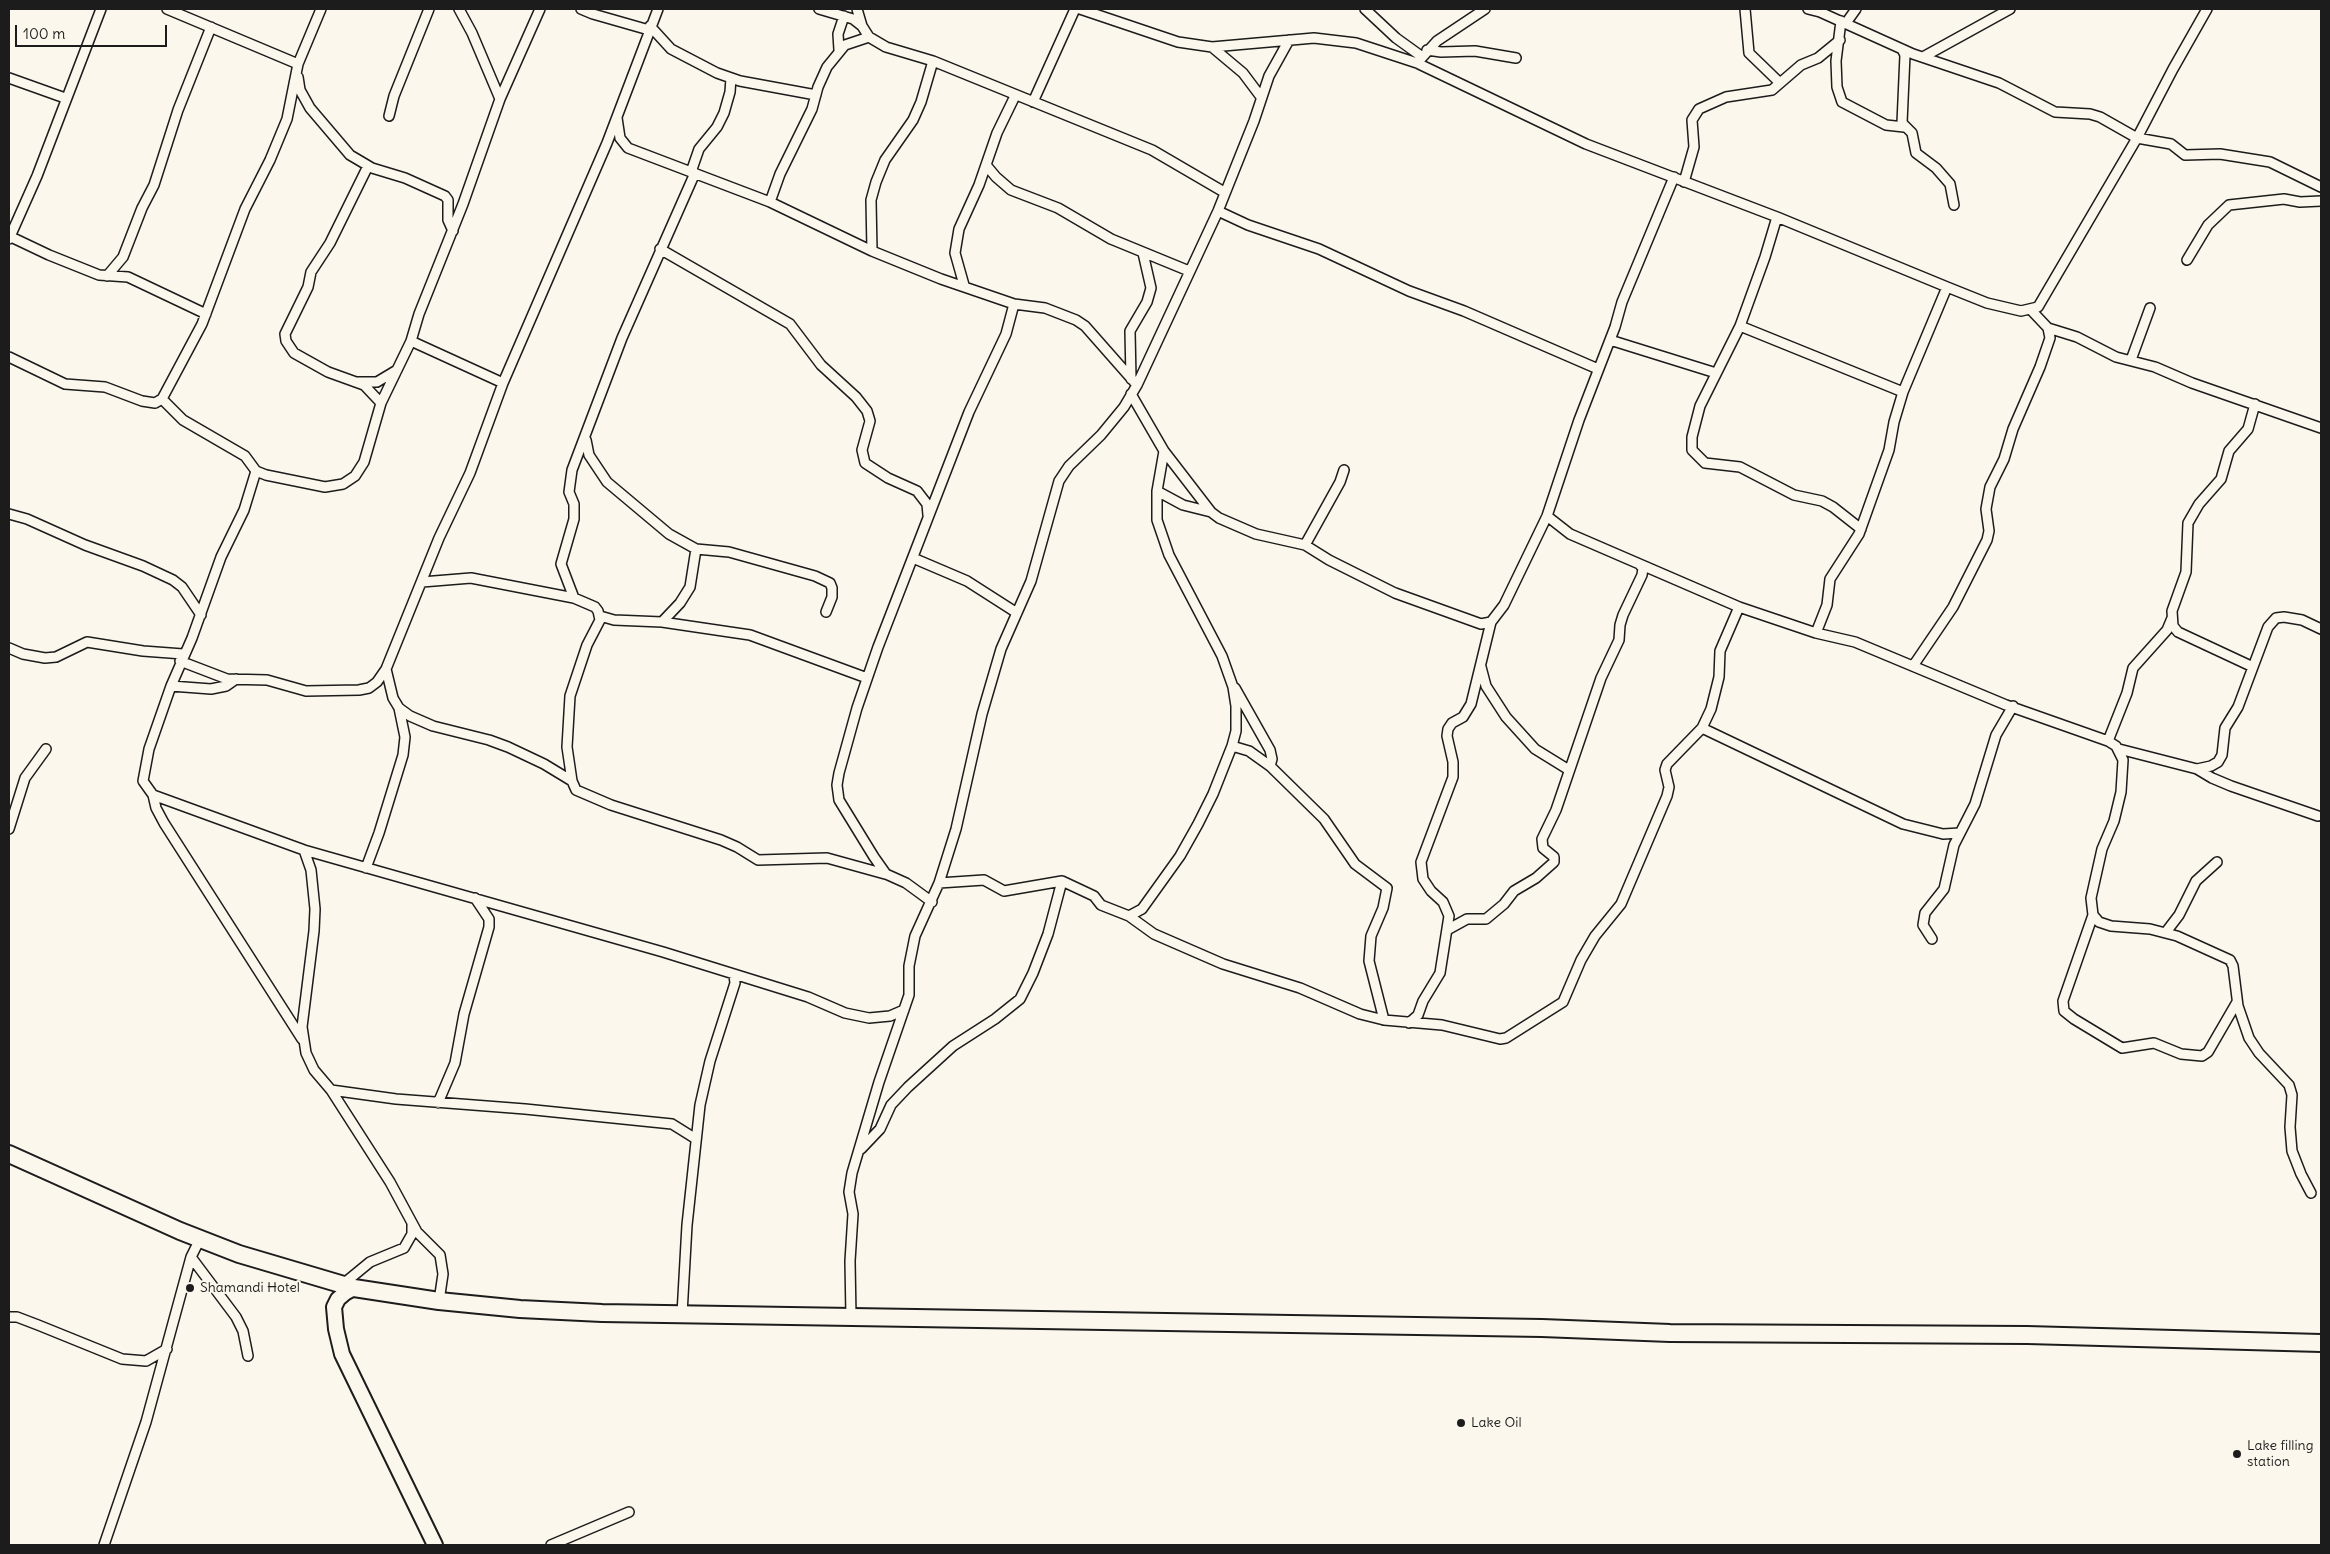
<!DOCTYPE html>
<style>
body{margin:0}
#map{position:relative;width:2330px;height:1554px;overflow:hidden;background:#fbf7ec;font-family:Delius,sans-serif}
canvas{display:block}
.frame{position:absolute;inset:0;border:10px solid #1c1c1c;pointer-events:none}
.scale{position:absolute;left:15px;top:25px;width:152px;height:22px;box-sizing:border-box;border:2px solid #1c1c1c;border-top:0;padding-left:6px;font-size:15px;line-height:18px;white-space:nowrap;color:#1c1c1c;-webkit-text-stroke:4px #fbf7ec;paint-order:stroke}
</style>
<div id="map">
<canvas width="2330" height="1554"></canvas>
<div class="frame"></div>
<div class="scale">100 m</div>
</div>
<script>
const context = document.querySelector('canvas').getContext('2d');
context.lineJoin = 'round';
function toPath(rows) {
  const path = new Path2D();
  for (const r of rows) {
    path.moveTo(r[0], r[1]);
    for (let i = 2; i < r.length; i += 2) path.lineTo(r[i], r[i + 1]);
  }
  return path;
}
function stroke(path, color, width, dash) {
  context.strokeStyle = color;
  context.lineWidth = width;
  context.lineCap = dash ? 'butt' : 'round';
  context.setLineDash(dash || []);
  context.stroke(path);
}
function write(font, color, halo, rows, align = 'center') {
  context.font = font + ' Delius,sans-serif';
  context.lineWidth = 4;
  context.setLineDash([]);
  context.textBaseline = 'middle';
  context.strokeStyle = halo;
  context.fillStyle = color;
  for (const [text, x, y, turn = 0] of rows) {
    context.save();
    context.translate(x, y);
    context.rotate((+turn || 0) * Math.PI / 180);
    context.textAlign = isNaN(turn) ? turn : align;
    if (halo) context.strokeText(text, 0, 0);
    context.fillText(text, 0, 0);
    context.restore();
  }
}
const street = toPath([
 [167,9,298,64],
 [459,9,472,33,500,99],
 [581,9,593,14,649,30],
 [819,9,853,19,862,26,869,37,886,47,933,61,1152,150,1224,192],
 [857,9,862,26],
 [1080,9,1178,42,1212,47,1314,38,1356,43,1417,63,1586,144,1777,217,1947,287,1987,303,2021,311,2038,307,2137,138,2173,69,2207,9],
 [1365,9,1396,38,1421,56],
 [1745,9,1749,53,1780,83],
 [1808,9,1820,12,1913,54,1999,83,2055,112,2090,114,2100,117,2137,138,2171,144,2185,155,2220,154,2270,162,2321,187],
 [1841,21,1836,61,1837,87,1842,102,1886,125,1904,127],
 [1846,23,1856,9],
 [650,26,671,49,717,73,740,81,816,95],
 [1212,47,1243,73,1261,97],
 [1902,49,1905,55,1902,123,1912,133,1916,153,1936,168,1950,184,1954,205],
 [839,50,838,34,844,16],
 [1427,50,1441,52,1475,51,1516,58],
 [1923,57,2010,9],
 [1417,63,1437,41,1485,9],
 [298,77,300,90,310,108,350,155,372,168,405,178,445,196,448,200,448,220,453,231],
 [9,78,65,98],
 [1033,102,1075,9],
 [389,116,394,96,429,9],
 [617,118,620,138,628,148,770,202,872,251,941,279,1014,304,1045,308,1076,320,1085,326,1137,385],
 [986,165,996,177,1011,190,1058,208,1111,239,1189,271],
 [368,166,330,243,311,272,308,287,285,334,286,341,294,353,328,372,364,385,381,403],
 [691,172,699,149,717,127,724,113,730,92,731,78],
 [1684,182,1694,147,1692,120,1699,109,1726,97,1772,90,1801,65,1818,58,1840,40],
 [770,202,780,174,812,109,818,87,827,67,845,45,869,37],
 [1218,211,1248,225,1319,249,1409,291,1464,311,1598,369],
 [1777,217,1765,257,1740,326,1700,406,1692,437,1692,450,1705,463,1740,467,1794,495,1822,501,1833,507,1861,529],
 [9,236,49,255,99,275,128,277,206,314],
 [9,239,37,176,101,9],
 [660,249,790,324,821,365,856,397,867,411,870,421,862,450,865,463,888,478,917,491,927,504,928,515],
 [872,251,871,200,876,182,885,160,913,120,921,102,933,61],
 [2187,260,2208,225,2229,205,2284,199,2300,202,2321,201],
 [107,276,123,257,142,208,154,185,178,110,211,27],
 [964,285,955,253,959,229,979,185,997,133,1015,96],
 [1740,326,1903,392],
 [2048,328,2077,337,2116,357,2155,367,2192,383,2321,428],
 [1610,340,1716,373],
 [411,341,503,383],
 [9,357,65,384,105,387,142,401,155,403,162,399,202,324,245,209,270,160,287,119,298,64,321,9],
 [2131,360,2150,308],
 [1131,379,1130,331,1147,302,1151,288,1143,253],
 [358,382,377,382,397,370],
 [1131,394,1164,451,1211,512,1219,518,1256,534,1305,545,1329,560,1395,593,1481,624,1491,622,1504,605,1547,516,1579,420,1615,327,1622,302,1674,177],
 [162,399,183,420,245,456,256,471,266,475,325,487,343,484,355,476,364,462,381,403,411,341,419,314,463,204,500,99,540,9],
 [586,440,589,455,607,482,669,534,696,549,729,552,815,576,830,583,832,588,832,597,826,612],
 [256,471,244,510,221,557,192,638,171,686,149,749,143,781,153,795,304,850,663,952,808,997,845,1013,869,1018,890,1016,904,1010],
 [1157,491,1183,505,1211,512],
 [9,514,27,519,85,545,143,566,173,580,182,587,201,615],
 [1547,516,1570,534,1739,607,1816,633,1855,642,2006,705,2108,741,2116,746,2123,760,2121,792,2114,821,2102,849,2091,898,2093,915,2099,922,2111,926,2150,929,2177,936,2230,960,2233,966,2238,1006,2249,1038,2259,1053,2289,1085,2292,1095,2290,1127,2292,1151,2301,1174,2311,1193],
 [1305,545,1340,482,1344,470],
 [913,558,967,581,1017,613],
 [422,582,471,578,574,598,595,607,598,611,600,620,587,645,570,696,567,747,572,781],
 [574,598,561,564,574,519,574,504,569,492,572,470,622,338,695,173],
 [600,616,614,620,662,622,750,635,867,678],
 [662,622,680,603,690,587,696,549],
 [1816,633,1827,605,1830,579,1859,534,1889,450,1894,422,1903,392,1947,287],
 [9,648,23,654,45,658,56,657,87,642,143,651,183,654],
 [180,661,227,679,267,680,306,691,359,690,369,688,377,682,386,669,439,538,470,473,503,383,607,143,658,9],
 [1913,666,1953,607,1987,540,1989,531,1986,509,1990,487,2004,459,2013,429,2040,367,2050,338,2048,328,2031,310],
 [1481,667,1486,686,1506,717,1535,749,1569,770],
 [2253,667,2178,632,2173,626,2172,611,2186,572,2188,523,2199,504,2221,479,2229,451,2248,429,2255,404],
 [386,669,393,698,399,708,410,716,433,726,489,740,508,747,544,764,572,781,576,790,611,805,721,840,737,847,758,860,827,858,885,874],
 [171,686,211,689,226,686,236,679],
 [1235,688,1270,750,1272,759,1270,766],
 [1702,728,1903,824,1943,834,1960,833],
 [2108,741,2127,693,2133,668,2167,630,2172,618],
 [1232,746,1249,751,1270,766,1324,819,1355,864,1387,888,1383,908,1371,936,1369,961,1384,1020],
 [2119,749,2197,769,2211,766,2218,762,2222,755,2225,728,2238,707,2268,627,2276,618,2284,617,2302,620,2321,629],
 [2197,769,2212,778,2231,786,2318,816],
 [153,795,156,808,164,823,302,1039],
 [9,829,25,778,46,749],
 [304,850,311,870,315,909,314,931,302,1027,306,1053,314,1070,331,1090,390,1182,417,1232,440,1255,443,1274,439,1301],
 [366,868,379,833,403,755,405,737,399,708],
 [939,883,984,880,1004,891,1062,881,1094,896,1101,905,1129,916,1142,909,1180,856,1198,824,1213,794,1232,746,1236,731,1236,706,1233,687,1222,656,1169,555,1157,520,1157,491,1164,451],
 [932,902,906,883,886,874,874,857,839,800,837,785,839,773,857,708,878,647,969,412,1006,334,1014,304],
 [2093,915,2063,1001,2064,1011,2074,1019,2122,1048,2154,1043,2181,1054,2202,1056,2208,1052,2237,1002],
 [1129,916,1154,934,1223,964,1300,988,1360,1014,1384,1020,1442,1025,1500,1039,1506,1038,1563,1002,1581,960,1595,936,1621,904,1667,796,1669,787,1665,770,1667,764,1702,728,1711,709,1719,677,1720,651,1739,607],
 [1447,930,1467,919,1486,919,1504,904,1514,891,1536,878,1554,862,1554,857,1543,848,1542,839,1556,810,1601,678,1619,640,1620,625,1623,615,1642,575,1643,568,1640,565],
 [2166,932,2179,915,2196,881,2217,862],
 [1932,939,1923,925,1925,913,1944,889,1954,845,1975,804,1996,735,2013,706],
 [1409,1023,1418,1015,1423,1001,1440,973,1449,916,1443,902,1431,891,1423,879,1421,862,1453,777,1453,762,1447,736,1448,729,1452,723,1463,717,1471,704,1491,622],
 [331,1090,396,1099,525,1109,672,1124,696,1139],
 [438,1103,455,1063,464,1014,489,927,489,919,475,898],
 [861,1149,880,1129,891,1105,908,1087,953,1046,995,1019,1020,999,1033,973,1048,934,1062,881],
 [191,1257,236,1317,243,1331,248,1356],
 [342,1285,370,1262,404,1248,412,1234,412,1225],
 [682,1314,687,1225,700,1105,710,1061,735,983,734,975],
 [9,1317,17,1317,38,1325,122,1359,146,1361,167,1349],
 [851,1317,850,1261,853,1214,849,1192,852,1173,879,1082,909,995,909,966,915,936,939,883,956,829,982,714,1001,649,1031,581,1059,481,1069,466,1101,435,1124,407,1137,385,1218,211,1254,121,1269,76,1289,40],
 [104,1545,146,1422,191,1257,200,1239],
 [551,1545,629,1512]
]);
const primary = toPath([
 [354,1288,345,1293,338,1299,334,1307,336,1329,342,1354,435,1545]
]);
const highway = toPath([
 [9,1154,180,1231,239,1254,354,1288,439,1301,520,1309,602,1313,1542,1328,1670,1333,2027,1335,2321,1343]
]);
stroke(street, '#1c1c1c', 12);
stroke(primary, '#1c1c1c', 18);
stroke(highway, '#1c1c1c', 20);
stroke(street, '#fbf7ec', 9);
stroke(primary, '#fbf7ec', 14);
stroke(highway, '#fbf7ec', 16);
for (const [x, y, r, color] of [
 [190,1288,5,"#1c1c1c"],
 [1461,1423,5,"#1c1c1c"],
 [2237,1454,5,"#1c1c1c"]
]) {
  const dot = new Path2D();
  dot.arc(x, y, r, 0, 2 * Math.PI);
  context.fillStyle = color;
  context.fill(dot);
  stroke(dot, '#fbf7ec', 2);
}
write('14px', '#1c1c1c', '#fbf7ec', [
 ["Shamandi Hotel",200,1288],
 ["Lake Oil",1471,1423],
 ["Lake filling",2247,1446],
 ["station",2247,1462]
], 'left');
</script>
